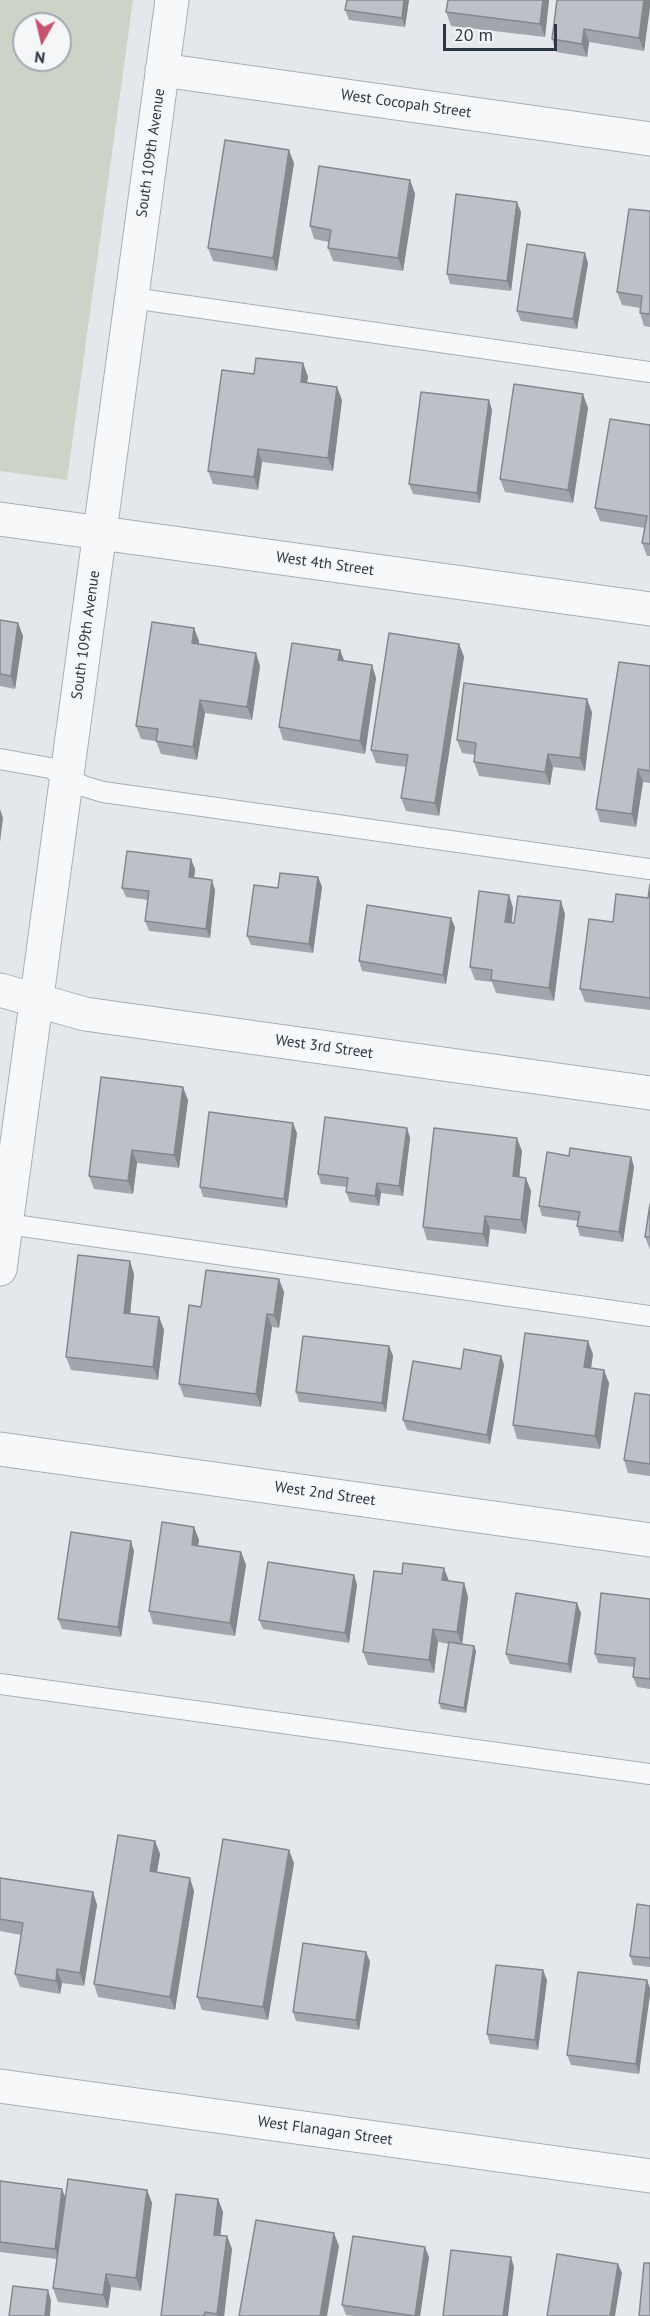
<!DOCTYPE html>
<style>
body{margin:0}
#map{position:relative;width:650px;height:2316px;overflow:hidden;background:#e4e7eb;font-family:"PT Sans",sans-serif}
canvas{display:block}
.north{position:absolute;left:12px;top:12px;width:60px;height:60px;box-sizing:border-box;background:#f4f6f8;border:2px solid #a4a9b0;border-radius:50%;rotate:188deg;font-size:16px;font-weight:700;line-height:24px;text-align:center;color:#2d3643}
.north::after{content:'';display:block;margin:auto;width:21px;height:27px;background:#c6536d;clip-path:polygon(50% 0,100% 100%,50% 72%,0 100%)}
.scale{position:absolute;left:443px;top:24px;width:114px;height:27px;box-sizing:border-box;border:3px solid #2d3643;border-top:0;padding-left:8px;font-size:18px;line-height:21px;white-space:nowrap;color:#2d3643;-webkit-text-stroke:4px #f4f6f8;paint-order:stroke}
</style>
<div id="map">
<canvas width="650" height="2316"></canvas>
<div class="north">N</div>
<div class="scale">20 m</div>
</div>
<script>
const context = document.querySelector('canvas').getContext('2d');
context.lineJoin = 'round';
function fill(path, color) {
  context.fillStyle = color;
  context.fill(path, 'evenodd');
}
function toPath(rows) {
  const path = new Path2D();
  for (const r of rows) {
    path.moveTo(r[0], r[1]);
    for (let i = 2; i < r.length; i += 2) path.lineTo(r[i], r[i + 1]);
  }
  return path;
}
function stroke(path, color, width, dash) {
  context.strokeStyle = color;
  context.lineWidth = width;
  context.lineCap = dash ? 'butt' : 'round';
  context.setLineDash(dash || []);
  context.stroke(path);
}
function write(font, color, halo, rows, align = 'center') {
  context.font = font + ' "PT Sans",sans-serif';
  context.lineWidth = 4.5;
  context.setLineDash([]);
  context.textBaseline = 'middle';
  context.strokeStyle = halo;
  context.fillStyle = color;
  for (const [text, x, y, turn = 0] of rows) {
    context.save();
    context.translate(x, y);
    context.rotate((+turn || 0) * Math.PI / 180);
    context.textAlign = isNaN(turn) ? turn : align;
    if (halo) context.strokeText(text, 0, 0);
    context.fillText(text, 0, 0);
    context.restore();
  }
}
fill(toPath([
 [0,0,133,0,67,480,0,471],
 [24,24,60,24,60,60,24,60]
]), '#cbd4c6');
const lane = toPath([
 [132,298,650,372],
 [0,759,50,768,83,786,103,792,650,869],
 [0,1223,650,1316],
 [0,1684,650,1774]
]);
const street = toPath([
 [162,70,650,139],
 [0,519,650,609],
 [0,990,85,1014,650,1093],
 [0,1269,172,0],
 [0,1449,650,1540],
 [0,2086,650,2176]
]);
stroke(lane, '#a9aeb5', 22);
stroke(street, '#a9aeb5', 35);
stroke(lane, '#f7f8fa', 20);
stroke(street, '#f7f8fa', 33);
fill(toPath([
 [409,0,405,27,349,20,345,10],
 [448,0,549,0,545,37,451,26,446,12],
 [650,0,644,51,589,42,587,57,556,52,552,39],
 [294,163,277,271,213,261,208,248],
 [410,180,415,194,403,271,333,261,328,248,329,242,314,239,310,226],
 [650,211,650,327,644,326,640,313,640,308,622,305,617,292],
 [521,212,511,291,450,284,447,274],
 [588,263,577,329,521,321,517,311],
 [303,363,308,377,307,382,342,400,333,471,262,462,258,490,213,484,208,471,254,374],
 [588,408,573,503,505,492,500,479],
 [492,410,480,503,413,494,409,484],
 [650,425,650,556,647,556,642,543,645,528,600,521,595,508],
 [0,620,18,623,23,636,15,689,0,686],
 [194,628,199,641,199,644,260,666,252,720,205,713,197,760,161,754,156,741,141,739,136,726],
 [459,644,464,657,439,816,406,811,401,798,406,767,376,763,371,750],
 [340,650,344,661,372,665,376,678,365,754,283,740,279,727],
 [650,666,650,783,643,782,636,827,600,822,596,809],
 [592,712,585,771,553,767,550,785,479,776,474,762,475,755,462,753,457,740],
 [195,869,194,878,215,890,210,938,149,931,145,921,148,900,126,897,122,888],
 [318,877,322,887,313,953,251,945,247,936,278,888],
 [650,884,650,1010,585,1002,580,989,648,898],
 [509,895,513,908,512,923,565,914,554,1001,496,993,492,982,475,980,470,967],
 [455,927,446,984,362,971,359,961],
 [188,1100,179,1168,137,1163,133,1194,94,1189,89,1176],
 [407,1128,410,1138,403,1196,381,1193,379,1206,350,1202,346,1192,347,1187,321,1184,318,1174],
 [297,1133,287,1208,203,1197,200,1187],
 [522,1151,519,1177,531,1191,526,1234,490,1229,488,1247,427,1240,423,1227],
 [569,1156,631,1157,634,1167,623,1242,580,1236,577,1226,578,1221,542,1216,539,1206],
 [650,1204,650,1250,645,1237],
 [134,1274,130,1314,159,1317,164,1330,158,1380,71,1370,66,1357],
 [284,1292,279,1328,272,1327,261,1407,184,1397,179,1384,201,1307],
 [389,1346,393,1356,386,1412,299,1402,296,1392],
 [593,1354,591,1368,609,1383,600,1449,517,1439,513,1425],
 [501,1356,504,1365,490,1444,407,1430,403,1420,461,1369],
 [650,1395,650,1476,628,1473,624,1460],
 [194,1527,199,1540,198,1546,241,1552,246,1565,235,1636,153,1624,149,1611],
 [134,1551,121,1637,62,1629,58,1619],
 [354,1575,357,1585,349,1643,263,1629,259,1620],
 [449,1581,464,1583,468,1597,462,1644,474,1646,476,1651,466,1713,441,1709,439,1703,449,1644,438,1642,434,1673,368,1665,363,1652],
 [650,1599,650,1689,637,1687,633,1677,634,1667,598,1663,595,1654],
 [581,1613,571,1673,510,1664,506,1654],
 [155,1841,160,1854,157,1872,194,1891,175,2010,98,1997,94,1984],
 [294,1863,268,2020,202,2010,197,1997],
 [0,1878,93,1892,97,1905,84,1986,62,1983,60,1994,20,1987,15,1974,21,1935,0,1931],
 [650,1906,650,1967,633,1965,630,1956],
 [366,1952,370,1962,359,2030,296,2021,293,2012],
 [547,1980,538,2050,490,2044,487,2034],
 [647,1980,639,2074,571,2065,567,2055],
 [0,2181,66,2199,147,2190,152,2203,141,2291,111,2287,108,2308,58,2302,53,2288,57,2259,0,2252],
 [218,2199,223,2212,220,2235,227,2236,232,2249,224,2316,161,2316],
 [429,2257,420,2316,355,2316,346,2315,342,2305]
]), '#a2a6ac');
fill(toPath([
 [404,0,409,0,405,27,402,18],
 [543,0,549,0,545,37,540,24],
 [644,0,650,0,650,8,644,51,639,38],
 [584,29,589,42,587,57,582,44],
 [289,150,294,163,277,271,273,258],
 [410,180,415,194,403,271,398,258],
 [517,202,521,212,511,291,507,281],
 [585,253,588,263,577,329,573,319],
 [303,363,308,377,305,395,301,382],
 [337,387,342,400,333,471,328,458],
 [583,394,588,408,573,503,568,490],
 [489,400,492,410,480,503,477,493],
 [258,449,262,462,258,490,254,477],
 [18,623,23,636,15,689,11,676],
 [194,628,199,641,197,656,192,643],
 [459,644,464,657,439,816,435,803],
 [340,650,345,663,338,660],
 [256,653,260,666,252,720,247,707],
 [372,665,376,678,365,754,360,741],
 [587,699,592,712,585,771,580,758],
 [200,700,205,713,197,760,193,747],
 [548,754,553,767,550,785,545,772],
 [638,769,643,782,636,827,632,814],
 [0,809,3,818,0,842],
 [191,859,195,869,193,887,189,877],
 [318,877,322,887,313,953,309,944],
 [212,880,215,890,210,938,206,929],
 [509,895,513,908,510,935,505,922],
 [561,901,565,914,554,1001,549,988],
 [451,918,455,927,446,984,443,975],
 [183,1087,188,1100,179,1168,174,1155],
 [293,1123,297,1133,287,1208,284,1199],
 [407,1128,410,1138,403,1196,399,1186],
 [517,1138,522,1151,518,1189,513,1176],
 [132,1150,137,1163,133,1194,128,1181],
 [631,1157,634,1167,623,1242,619,1232],
 [526,1178,531,1191,526,1234,521,1220],
 [377,1183,381,1193,379,1206,375,1196],
 [485,1216,490,1229,488,1247,483,1234],
 [130,1261,134,1274,129,1326,124,1313],
 [279,1279,284,1292,279,1328,274,1315],
 [267,1314,272,1327,261,1407,256,1394],
 [159,1317,164,1330,158,1380,153,1367],
 [588,1341,593,1354,589,1381,584,1367],
 [389,1346,393,1356,386,1412,382,1403],
 [501,1356,504,1365,490,1444,487,1435],
 [604,1370,609,1383,600,1449,595,1436],
 [194,1527,199,1540,196,1558,192,1545],
 [131,1541,134,1551,121,1637,118,1627],
 [241,1552,246,1565,235,1636,230,1623],
 [444,1568,449,1581,442,1580],
 [354,1575,357,1585,349,1643,345,1633],
 [464,1583,468,1597,462,1645,457,1632],
 [577,1603,581,1613,571,1673,568,1664],
 [433,1629,438,1642,434,1673,429,1660],
 [474,1646,476,1651,466,1713,464,1708],
 [155,1841,160,1854,155,1884,150,1871],
 [289,1850,294,1863,268,2020,263,2007],
 [190,1878,194,1891,175,2010,170,1997],
 [93,1892,97,1905,84,1986,80,1973],
 [366,1952,370,1962,359,2030,356,2020],
 [57,1969,62,1983,60,1994,56,1981],
 [543,1970,547,1980,538,2050,535,2040],
 [647,1980,650,1988,650,1995,639,2074,636,2064],
 [62,2189,66,2199,58,2259,55,2249],
 [147,2190,152,2203,141,2291,136,2278],
 [218,2199,223,2212,219,2248,214,2235],
 [334,2233,339,2246,327,2316,320,2316],
 [227,2236,232,2249,224,2316,218,2316,217,2314],
 [425,2247,429,2257,420,2316,415,2316],
 [511,2257,514,2267,508,2316,503,2316],
 [618,2264,622,2273,615,2316,610,2316],
 [106,2274,111,2287,108,2308,103,2295],
 [48,2290,51,2300,50,2316,45,2316]
]), '#84878c');
const building = toPath([
 [347,0,404,0,402,18,345,10,347,0],
 [448,0,543,0,540,24,446,12,448,0],
 [557,0,644,0,639,38,584,29,582,44,552,39,557,0],
 [225,140,289,150,273,258,208,248,225,140],
 [319,166,410,180,398,258,328,248,331,230,310,226,319,166],
 [456,194,517,202,507,281,447,274,456,194],
 [629,209,650,211,650,314,640,313,642,296,617,292,629,209],
 [527,244,585,253,573,319,517,311,527,244],
 [256,358,303,363,301,382,337,387,328,458,258,449,254,477,208,471,222,370,254,374,256,358],
 [514,384,583,394,568,490,500,479,514,384],
 [421,392,489,400,477,493,409,484,421,392],
 [610,419,650,425,650,544,642,543,647,516,595,508,610,419],
 [0,620,18,623,11,676,0,674,0,620],
 [152,622,194,628,192,643,256,653,247,707,200,700,193,747,156,741,158,729,136,726,152,622],
 [389,633,459,644,435,803,401,798,408,755,371,750,389,633],
 [292,643,340,650,338,660,372,665,360,741,279,727,292,643],
 [619,662,650,666,650,771,638,769,632,814,596,809,619,662],
 [464,683,587,699,580,758,548,754,545,772,474,762,476,743,457,740,464,683],
 [127,851,191,859,189,877,212,880,206,929,145,921,149,891,122,888,127,851],
 [280,873,318,877,309,944,247,936,254,885,278,888,280,873],
 [650,884,650,998,580,989,589,919,613,922,616,894,648,898,650,884],
 [479,891,509,895,505,922,514,923,518,896,561,901,549,988,491,980,492,970,470,967,479,891],
 [367,905,451,918,443,975,359,961,367,905],
 [101,1077,183,1087,174,1155,132,1150,128,1181,89,1176,101,1077],
 [209,1112,293,1123,284,1199,200,1187,209,1112],
 [325,1117,407,1128,399,1186,377,1183,375,1196,346,1192,348,1178,318,1174,325,1117],
 [434,1128,517,1138,513,1176,526,1178,521,1220,485,1216,483,1234,423,1227,434,1128],
 [570,1148,631,1157,619,1232,577,1226,580,1212,539,1206,547,1152,569,1156,570,1148],
 [650,1204,650,1237,645,1237,650,1204],
 [78,1255,130,1261,124,1313,159,1317,153,1367,66,1357,78,1255],
 [206,1270,279,1279,274,1315,267,1314,256,1394,179,1384,189,1305,201,1307,206,1270],
 [525,1333,588,1341,584,1367,604,1370,595,1436,513,1425,525,1333],
 [303,1336,389,1346,382,1403,296,1392,303,1336],
 [464,1349,501,1356,487,1435,403,1420,413,1361,461,1369,464,1349],
 [635,1393,650,1395,650,1464,624,1460,635,1393],
 [162,1522,194,1527,192,1545,241,1552,230,1623,149,1611,162,1522],
 [71,1532,131,1541,118,1627,58,1619,71,1532],
 [268,1562,354,1575,345,1633,259,1620,268,1562],
 [403,1563,444,1568,442,1580,464,1583,457,1632,433,1629,429,1660,363,1652,374,1571,402,1574,403,1563],
 [516,1593,577,1603,568,1664,506,1654,516,1593],
 [601,1593,650,1599,650,1679,633,1677,635,1658,595,1654,601,1593],
 [449,1642,474,1646,464,1708,439,1703,449,1642],
 [118,1835,155,1841,150,1871,190,1878,170,1997,94,1984,118,1835],
 [223,1839,289,1850,263,2007,197,1997,223,1839],
 [0,1878,93,1892,80,1973,57,1969,56,1981,15,1974,23,1923,0,1919,0,1878],
 [637,1904,650,1906,650,1958,630,1956,637,1904],
 [303,1943,366,1952,356,2020,293,2012,303,1943],
 [496,1965,543,1970,535,2040,487,2034,496,1965],
 [578,1972,647,1980,636,2064,567,2055,578,1972],
 [68,2179,147,2190,136,2278,106,2274,103,2295,53,2288,68,2179],
 [0,2181,62,2189,55,2249,0,2242,0,2181],
 [176,2194,218,2199,214,2235,227,2236,217,2314,205,2312,204,2316,161,2316,176,2194],
 [256,2220,334,2233,320,2316,239,2316,256,2220],
 [353,2236,425,2247,415,2316,342,2305,353,2236],
 [451,2250,511,2257,503,2316,443,2316,451,2250],
 [557,2254,618,2264,610,2316,547,2316,557,2254],
 [644,2263,650,2263,650,2316,639,2316,644,2263],
 [13,2286,48,2290,45,2316,9,2316,13,2286]
]);
fill(building, '#bcc1c8');
stroke(building, '#84878c', 1.5);
write('15px', '#2d3643', '#f4f6f8', [
 ["West Cocopah Street",406,104,8],
 ["South 109th Avenue",151,153,-82],
 ["West 4th Street",325,564,8],
 ["South 109th Avenue",86,635,-82],
 ["West 3rd Street",324,1047,8],
 ["West 2nd Street",325,1494,8],
 ["West Flanagan Street",325,2131,8]
]);
</script>
